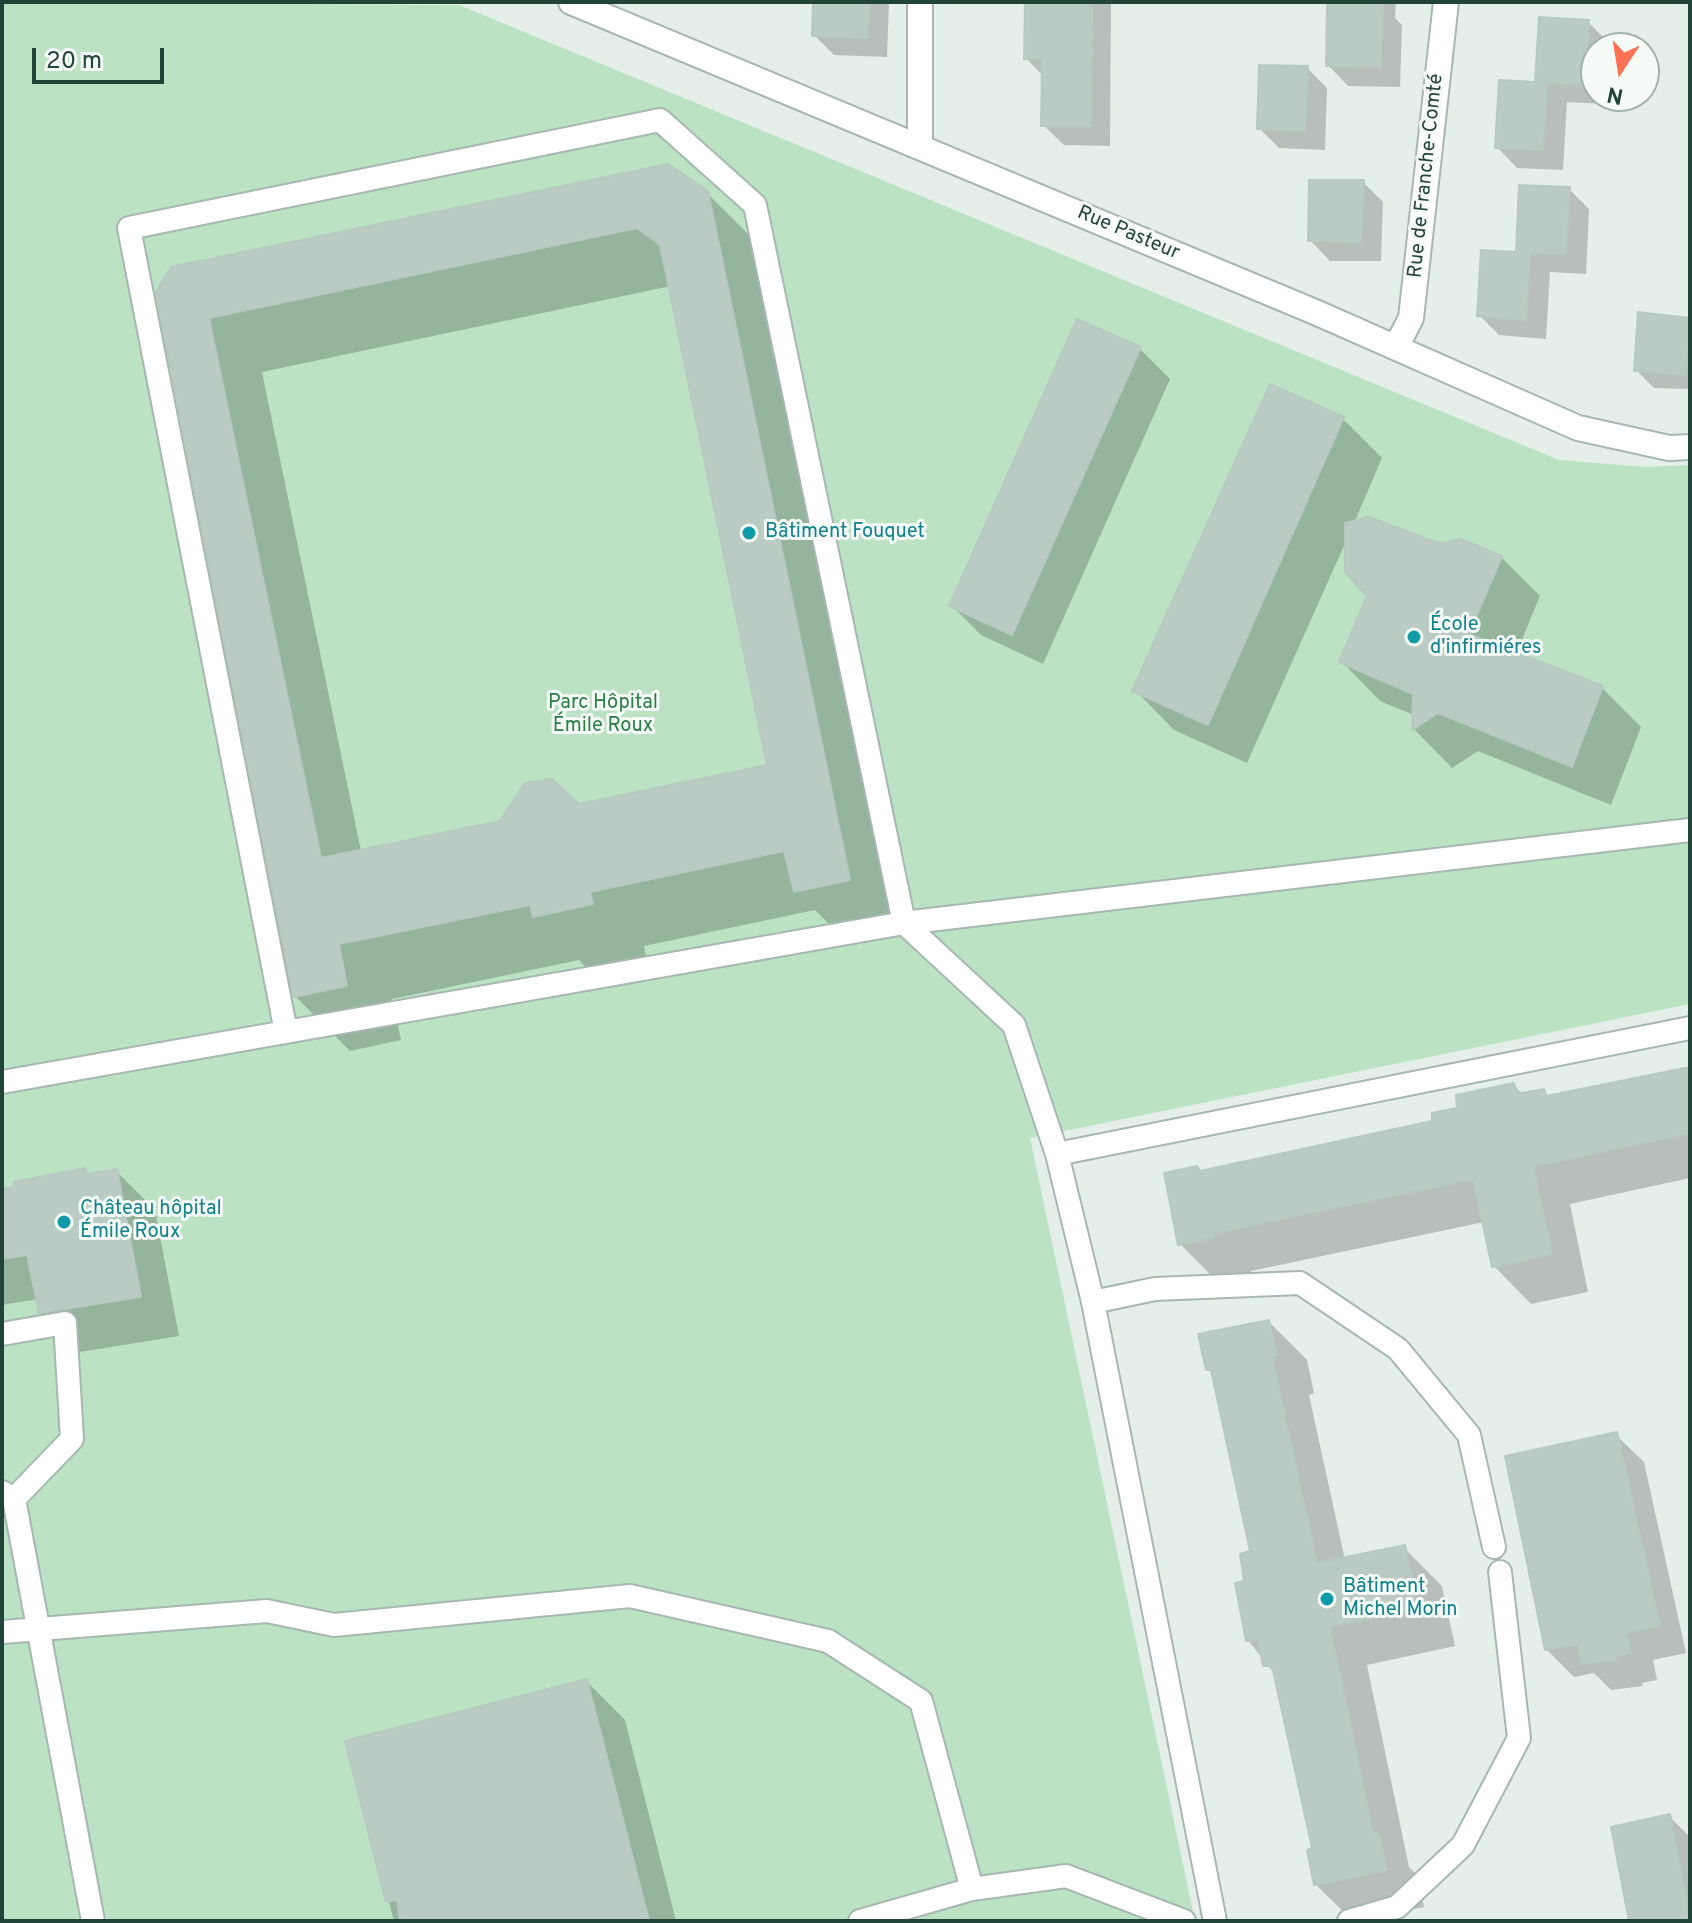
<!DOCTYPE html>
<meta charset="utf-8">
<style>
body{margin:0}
#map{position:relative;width:1692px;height:1923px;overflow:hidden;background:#e4efea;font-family:Overpass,sans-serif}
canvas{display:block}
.frame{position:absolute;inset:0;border:4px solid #214438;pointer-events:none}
.north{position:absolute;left:1580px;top:32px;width:80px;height:80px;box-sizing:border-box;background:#f6fbf8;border:2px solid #a1b2ab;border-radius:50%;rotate:192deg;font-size:22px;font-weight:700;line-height:32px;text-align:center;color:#214438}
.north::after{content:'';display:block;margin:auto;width:28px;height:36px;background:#ff7153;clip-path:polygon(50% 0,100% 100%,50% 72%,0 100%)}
.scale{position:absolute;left:32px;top:48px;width:132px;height:36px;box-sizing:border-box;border:4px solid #214438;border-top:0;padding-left:10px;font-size:24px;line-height:28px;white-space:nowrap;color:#214438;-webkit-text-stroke:6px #f6fbf8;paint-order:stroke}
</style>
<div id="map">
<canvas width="1692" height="1923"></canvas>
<div class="frame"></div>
<div class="north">N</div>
<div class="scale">20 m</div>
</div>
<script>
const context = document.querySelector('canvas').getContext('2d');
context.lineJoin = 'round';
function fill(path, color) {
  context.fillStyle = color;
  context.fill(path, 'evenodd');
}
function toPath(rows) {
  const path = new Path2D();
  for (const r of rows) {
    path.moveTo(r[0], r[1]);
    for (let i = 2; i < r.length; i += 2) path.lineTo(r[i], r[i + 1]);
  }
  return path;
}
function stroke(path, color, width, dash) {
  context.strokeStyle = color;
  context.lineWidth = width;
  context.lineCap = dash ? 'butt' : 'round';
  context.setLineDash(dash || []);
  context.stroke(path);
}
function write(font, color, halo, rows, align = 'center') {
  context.font = font + ' Overpass,sans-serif';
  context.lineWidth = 6;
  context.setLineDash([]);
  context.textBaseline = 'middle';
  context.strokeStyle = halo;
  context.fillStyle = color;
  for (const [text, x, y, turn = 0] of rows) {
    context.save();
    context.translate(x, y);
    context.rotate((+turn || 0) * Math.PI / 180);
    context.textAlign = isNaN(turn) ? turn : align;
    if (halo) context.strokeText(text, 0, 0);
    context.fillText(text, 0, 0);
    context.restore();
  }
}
fill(toPath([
 [2,2,459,5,1559,460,1645,467,1690,465,1690,1004,1030,1138,1195,1921,2,1921]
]), '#bbe2c3');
fill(toPath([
 [815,2,889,2,887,57,834,55,814,35],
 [1027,2,1111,2,1110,146,1064,145,1043,125,1044,77,1026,58],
 [1329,2,1396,2,1395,18,1402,25,1400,87,1348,86,1328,65],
 [1588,22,1608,42,1608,48,1596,48,1596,96,1604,96,1604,104,1567,102,1563,170,1517,168,1497,147,1537,84],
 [1307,68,1327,88,1325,150,1279,148,1259,128],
 [1363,182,1383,202,1381,261,1330,261,1310,240],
 [1569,189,1589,209,1586,274,1550,272,1546,339,1499,335,1479,315],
 [707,193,762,248,903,934,850,945,815,910,644,946,646,958,589,971,579,960,392,999,401,1040,350,1051,295,996,158,292],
 [671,286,770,766,361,851,262,372],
 [1640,314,1690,320,1690,389,1654,388,1636,370],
 [1140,349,1170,379,1043,664,981,635,951,605],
 [1271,387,1343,419,1382,458,1354,523,1501,557,1540,596,1516,654,1602,688,1641,727,1611,805,1478,751,1452,768,1414,729,1414,715,1380,701,1341,661,1369,595,1347,539,1247,763,1174,730,1135,690],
 [1690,1069,1690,1178,1570,1204,1588,1292,1531,1304,1494,1266,1484,1222,1251,1271,1251,1275,1218,1282,1180,1244,1201,1172,1435,1122,1514,1085,1523,1095,1544,1092,1550,1098],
 [85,1170,90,1175,116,1171,155,1210,179,1336,80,1352,41,1312,38,1299,2,1305,2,1191],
 [1269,1322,1307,1360,1314,1393,1309,1395,1345,1560,1404,1548,1442,1586,1455,1646,1367,1665,1409,1867,1416,1874,1424,1907,1353,1921,1315,1884,1314,1849,1276,1676,1248,1640,1247,1582,1252,1553,1215,1376,1208,1369],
 [1616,1435,1644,1462,1686,1653,1653,1660,1657,1680,1642,1683,1643,1686,1611,1690,1594,1673,1574,1677,1547,1650],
 [586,1681,625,1720,676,1921,394,1921,347,1743],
 [1669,1816,1690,1837,1690,1921,1617,1921,1631,1918]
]), '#0003');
const building = toPath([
 [813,2,869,2,867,38,812,36,813,2],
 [1025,2,1092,2,1091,126,1041,126,1042,59,1024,59,1025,2],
 [1327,2,1383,3,1381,68,1326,66,1327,2],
 [1539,17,1589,20,1584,85,1547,83,1543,150,1495,148,1499,80,1535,82,1539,17],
 [1259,65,1308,66,1305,131,1257,129,1259,65],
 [668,164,708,191,850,880,794,892,784,851,590,892,593,904,533,917,530,905,339,944,347,986,293,997,156,292,171,267,668,164],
 [637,228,660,245,767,765,579,804,552,779,525,783,500,821,321,858,209,318,637,228],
 [1309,180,1364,180,1361,242,1308,241,1309,180],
 [1519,185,1570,187,1566,254,1530,253,1526,320,1477,316,1481,250,1516,252,1519,185],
 [1638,312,1690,318,1686,375,1634,371,1638,312],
 [1077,319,1141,347,1012,635,949,606,1077,319],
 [1270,384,1344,417,1208,725,1132,691,1270,384],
 [1369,517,1427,539,1442,543,1461,539,1502,556,1469,634,1603,686,1572,767,1438,713,1412,730,1413,694,1339,662,1367,596,1345,572,1345,523,1369,517],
 [1690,1067,1690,1133,1533,1166,1552,1254,1492,1267,1473,1179,1214,1233,1213,1238,1178,1245,1164,1173,1197,1166,1200,1171,1432,1121,1432,1113,1457,1108,1456,1095,1514,1083,1517,1094,1544,1089,1546,1096,1690,1067],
 [85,1168,87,1174,117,1169,141,1297,39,1313,27,1255,2,1259,2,1189,14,1187,13,1182,85,1168],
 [1269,1320,1277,1355,1272,1357,1317,1563,1405,1545,1418,1608,1330,1627,1373,1833,1379,1834,1387,1870,1314,1885,1307,1850,1312,1848,1272,1666,1263,1666,1258,1640,1246,1641,1235,1583,1244,1581,1240,1554,1250,1551,1211,1370,1206,1370,1198,1334,1269,1320],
 [1617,1432,1660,1626,1626,1633,1631,1653,1616,1656,1616,1660,1582,1664,1578,1644,1545,1650,1505,1456,1617,1432],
 [587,1679,649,1921,400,1921,397,1900,386,1902,345,1741,587,1679],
 [1670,1814,1690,1921,1629,1921,1611,1827,1670,1814]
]);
fill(building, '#b9cbc2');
stroke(building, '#b6cac0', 2);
const lane = toPath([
 [286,1032,129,228,660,120,755,205,904,923,1014,1025,1057,1154,1093,1302,1215,1921],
 [2,1082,904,923,1690,830],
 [1057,1154,1690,1028],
 [1093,1302,1155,1289,1300,1283,1398,1349,1469,1435,1494,1547],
 [2,1334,65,1323,72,1439,14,1499,2,1492],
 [14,1499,93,1921],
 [2,1632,267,1611,334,1625,630,1596,828,1641,921,1701,972,1889],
 [860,1921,972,1889,1066,1876,1184,1921],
 [1349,1921,1397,1907,1463,1845,1519,1738,1500,1572]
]);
const street = toPath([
 [571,2,1315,312,1578,428,1669,448,1690,447],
 [920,147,920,2],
 [1396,347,1411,318,1446,2]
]);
stroke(lane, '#a6b8b1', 26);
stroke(street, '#a6b8b1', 28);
stroke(lane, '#fff', 22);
stroke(street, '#fff', 24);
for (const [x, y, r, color] of [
 [749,533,8,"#0f9aa8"],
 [1414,637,8,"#0f9aa8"],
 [64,1222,8,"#0f9aa8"],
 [1327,1599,8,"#0f9aa8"]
]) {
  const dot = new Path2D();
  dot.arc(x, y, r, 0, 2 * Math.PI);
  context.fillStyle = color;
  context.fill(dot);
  stroke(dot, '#f6fbf8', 3);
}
write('20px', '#214438', '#f6fbf8', [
 ["Rue de Franche-Comté",1427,176,-84],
 ["Rue Pasteur",1128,234,23]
]);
write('20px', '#0d838f', '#f6fbf8', [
 ["Bâtiment Fouquet",765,533],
 ["École",1430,626],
 ["d'infirmiéres",1430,649],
 ["Château hôpital",80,1210],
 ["Émile Roux",80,1233],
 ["Bâtiment",1343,1588],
 ["Michel Morin",1343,1611]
], 'left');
write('20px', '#267f42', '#f6fbf8', [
 ["Parc Hôpital",603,704],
 ["Émile Roux",603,727]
]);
</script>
